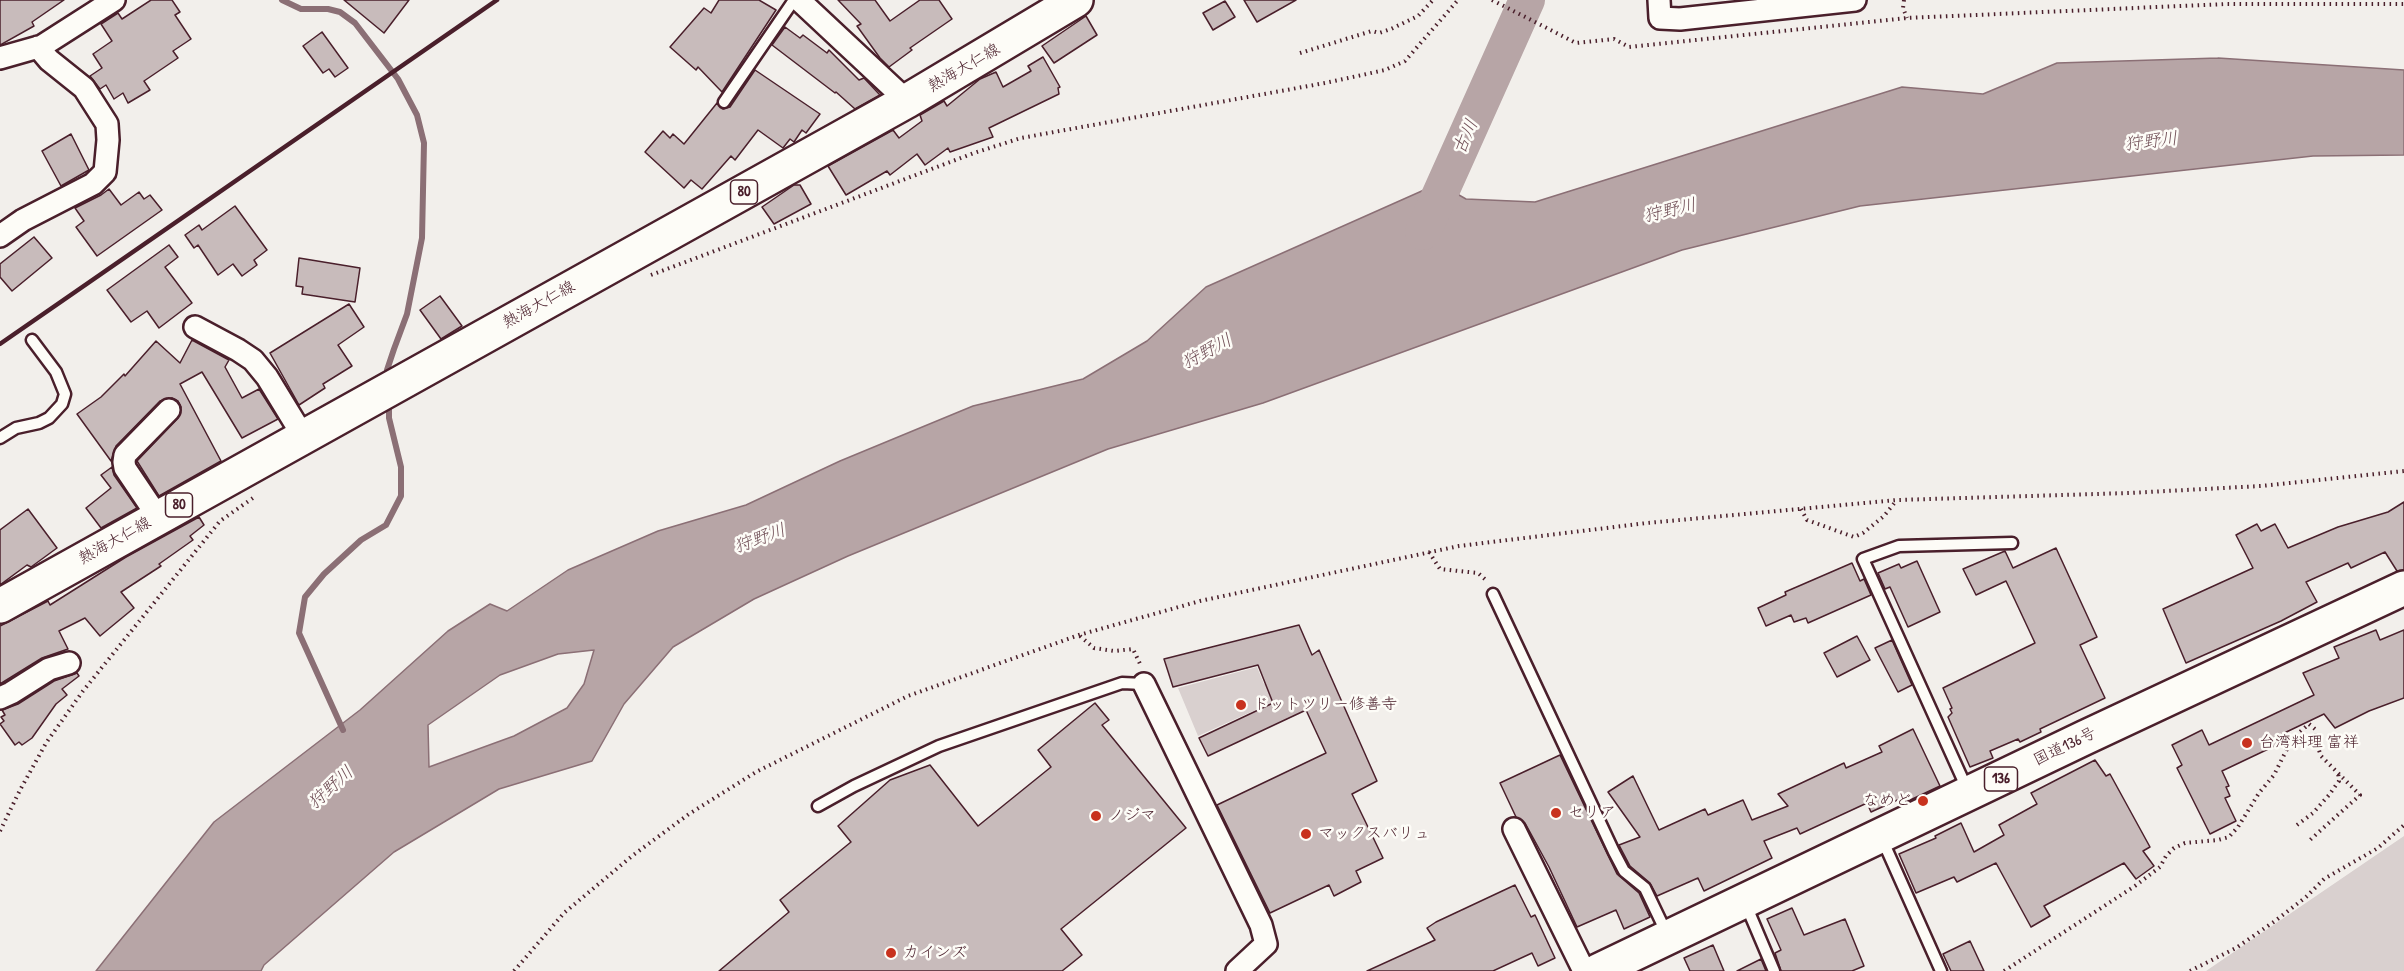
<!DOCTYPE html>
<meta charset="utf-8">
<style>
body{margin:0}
canvas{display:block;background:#f2efeb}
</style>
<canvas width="2404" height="971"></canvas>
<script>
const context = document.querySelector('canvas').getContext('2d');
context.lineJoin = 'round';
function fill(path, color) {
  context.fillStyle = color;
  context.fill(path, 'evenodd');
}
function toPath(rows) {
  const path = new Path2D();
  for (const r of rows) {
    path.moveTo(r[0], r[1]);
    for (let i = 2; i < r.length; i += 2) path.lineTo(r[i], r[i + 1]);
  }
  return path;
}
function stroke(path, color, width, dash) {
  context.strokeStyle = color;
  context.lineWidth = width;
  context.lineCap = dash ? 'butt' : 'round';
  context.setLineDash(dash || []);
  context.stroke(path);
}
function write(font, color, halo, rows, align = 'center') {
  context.font = font + ' "Patrick Hand","Klee One",sans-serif';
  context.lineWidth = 5;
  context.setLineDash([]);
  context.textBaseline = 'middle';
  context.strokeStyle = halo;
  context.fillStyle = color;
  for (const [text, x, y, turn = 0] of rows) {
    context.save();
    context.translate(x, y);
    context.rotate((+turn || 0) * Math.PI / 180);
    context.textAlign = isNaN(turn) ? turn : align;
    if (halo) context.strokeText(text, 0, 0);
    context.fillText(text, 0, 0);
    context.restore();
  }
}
fill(toPath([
 [1257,667,1264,684,1288,678,1304,712,1283,721,1273,702,1198,736,1178,688],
 [2404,836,2404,971,2206,971]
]), '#d9d0cf');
const water = toPath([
 [2218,58,2404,70,2404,155,2313,156,1860,206,1682,250,1263,403,1108,449,848,556,754,599,673,647,624,704,592,761,499,789,394,852,264,965,261,971,96,971,214,822,360,710,448,631,490,604,507,611,568,570,658,531,746,505,840,461,973,406,1083,379,1147,341,1206,287,1433,186,1452,191,1466,199,1535,202,1902,87,1983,94,2057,63,2218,58],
 [594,650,584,684,567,708,514,736,429,767,428,725,500,675,558,654,594,650]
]);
fill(water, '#b7a5a6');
stroke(water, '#8b6f75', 1.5);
stroke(toPath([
 [282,0,301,9,328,9,340,12,355,23,398,79,417,115,424,143,422,238,407,314,394,349,387,370,388,378],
 [343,730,299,633,305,597,324,574,361,540,386,525,401,496,401,467,389,418,389,403]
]), '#8b6f75', 6);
stroke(toPath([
 [1423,232,1527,0]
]), '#b7a5a6', 36);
const building = toPath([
 [0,0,64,0,32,22,34,26,0,45,0,0],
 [151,0,172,0,180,12,175,15,191,39,173,51,178,58,144,81,150,90,128,103,123,93,114,99,106,85,100,89,90,76,102,68,93,54,112,41,101,24,118,13,122,19,151,0],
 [344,0,409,0,384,33,344,0],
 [719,0,759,0,776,10,722,92,698,67,696,70,670,47,704,8,711,13,719,0],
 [838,0,875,0,890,21,920,0,939,0,952,19,910,48,912,50,889,67,880,58,857,26,861,24,838,0],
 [1244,0,1296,0,1257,22,1244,0],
 [1225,1,1235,17,1213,30,1203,13,1225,1],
 [1086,16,1097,35,1054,63,1042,46,1086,16],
 [785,27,800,38,803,35,827,53,829,50,859,80,864,78,880,95,855,109,836,92,835,93,772,45,785,27],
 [322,32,348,68,335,77,329,69,323,73,303,46,322,32],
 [1043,57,1060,87,1058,88,1059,94,989,128,993,137,950,152,948,148,925,165,917,154,890,175,887,171,846,195,828,166,893,130,899,138,922,121,920,115,944,101,947,106,980,79,996,72,1003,87,1031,71,1028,66,1043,57],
 [755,70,820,114,806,133,802,130,794,142,790,139,783,148,758,130,735,160,731,156,702,189,691,180,684,188,645,152,663,131,670,138,673,134,684,144,717,103,723,109,730,107,755,70],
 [71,134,89,170,61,186,42,151,71,134],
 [794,185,800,185,811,204,774,224,762,207,794,185],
 [109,189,121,205,139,192,144,199,150,195,162,210,97,256,76,227,84,221,75,208,101,195,109,189],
 [235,206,267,250,254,260,257,265,242,276,233,264,218,275,198,245,194,248,185,235,199,225,202,230,235,206],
 [34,237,52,258,12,291,0,277,0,264,34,237],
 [169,245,178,257,165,267,192,303,159,328,147,311,131,322,107,290,169,245],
 [299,258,360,268,355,302,302,294,303,287,296,286,299,258],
 [440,296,462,326,441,339,420,310,440,296],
 [349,304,364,327,338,345,352,366,323,384,325,388,299,405,270,353,349,304],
 [192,340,229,360,225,367,242,398,259,389,278,419,242,438,202,372,180,384,221,461,159,496,137,461,178,418,181,407,178,401,172,398,160,401,116,446,111,461,77,414,101,397,124,374,125,376,156,341,180,363,192,340],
 [112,467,114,475,137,508,101,528,86,508,111,488,101,475,112,467],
 [2404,502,2404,570,2397,571,2385,552,2351,568,2348,563,2306,582,2317,602,2281,621,2186,663,2163,609,2253,568,2236,535,2257,524,2261,531,2275,524,2288,548,2338,527,2388,512,2404,502],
 [28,509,57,548,31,567,27,565,0,585,0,530,28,509],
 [199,517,204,525,190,536,193,540,159,564,161,566,121,592,134,608,100,636,85,618,59,631,68,649,42,658,0,684,0,626,48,601,50,605,126,557,199,517],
 [2056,548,2097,637,2080,645,2105,698,2040,729,2041,732,2020,742,2018,739,1990,751,1993,758,1970,767,1948,717,1952,713,1950,709,1952,708,1943,688,2035,643,2006,581,1976,595,1963,569,2005,551,2013,568,2056,548],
 [1917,561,1940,612,1908,627,1890,587,1885,589,1878,573,1899,564,1901,568,1917,561],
 [1852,563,1860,581,1864,579,1871,595,1808,623,1806,618,1794,622,1791,615,1766,626,1758,608,1786,595,1785,592,1852,563],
 [1299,625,1312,655,1319,650,1377,781,1352,794,1383,858,1356,871,1361,882,1334,896,1329,885,1270,913,1217,805,1326,753,1306,710,1208,756,1199,738,1273,703,1258,665,1173,687,1164,659,1299,625],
 [2376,630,2380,640,2404,630,2404,698,2369,711,2335,728,2324,714,2278,736,2281,743,2222,771,2229,786,2226,787,2230,796,2225,798,2236,821,2210,834,2177,768,2182,765,2172,745,2202,730,2209,745,2314,695,2303,673,2339,658,2334,647,2376,630],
 [1857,636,1870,660,1837,677,1824,653,1857,636],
 [1892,640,1912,685,1898,692,1875,648,1892,640],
 [77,673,79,676,62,689,67,695,56,704,32,738,22,745,19,742,15,745,0,724,4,721,1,717,5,715,2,710,18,704,54,681,77,673],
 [1095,703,1109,720,1102,725,1186,828,1061,929,1082,955,1062,971,719,971,789,912,780,900,851,842,838,826,890,780,930,765,978,826,1051,767,1038,750,1095,703],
 [1913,729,1940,786,1906,802,1904,797,1871,812,1867,803,1800,834,1797,828,1764,841,1772,858,1704,891,1698,878,1657,896,1650,883,1630,866,1619,845,1640,837,1608,792,1633,776,1659,830,1705,809,1708,815,1743,800,1752,820,1788,806,1778,794,1844,763,1846,768,1882,752,1879,746,1913,729],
 [1560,755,1617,874,1639,893,1650,917,1624,929,1616,910,1577,927,1549,867,1525,823,1516,817,1500,783,1560,755],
 [2095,760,2106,776,2110,774,2150,847,2143,851,2154,866,2136,879,2124,863,2044,906,2050,916,2031,927,1996,863,1957,882,1954,877,1916,893,1899,854,1936,838,1935,836,1961,823,1974,852,2004,835,1999,825,2037,804,2031,793,2095,760],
 [1515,885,1531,917,1535,915,1555,958,1538,966,1532,953,1493,971,1367,971,1435,940,1427,928,1436,922,1515,885],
 [1792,908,1804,935,1845,919,1864,966,1852,971,1781,971,1775,953,1781,950,1767,919,1792,908],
 [1970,941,1984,971,1951,971,1943,954,1970,941],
 [1713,945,1724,971,1690,971,1684,958,1713,945],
 [1761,959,1766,971,1737,971,1761,959]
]);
fill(building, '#c8bbbb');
stroke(building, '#4a1f2b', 1.5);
const lane = toPath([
 [724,102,794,0],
 [0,438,16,428,39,423,49,418,62,404,65,394,56,372,32,340],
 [1493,594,1614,852,1624,871,1645,888,1667,934],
 [1968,791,1863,559,1899,546,2012,543],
 [818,806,854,786,939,746,1122,683,1144,684],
 [1882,839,1941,971],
 [1746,905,1774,971]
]);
const street = toPath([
 [799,0,907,101],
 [1659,0,1660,18,1680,19,1855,0],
 [0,58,42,46,114,0],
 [0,236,23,220,93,184,105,172,108,140,107,124,84,88,49,60,38,47],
 [195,327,238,350,253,360,267,377,303,436],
 [158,517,125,468,124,462,125,455,169,410],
 [1144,684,1261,925,1266,944,1237,971],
 [0,698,11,693,49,669,69,663],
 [1514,829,1584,971]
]);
const primary = toPath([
 [0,606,907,101,1076,0]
]);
const highway = toPath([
 [1598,971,2084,738,2404,588]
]);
stroke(lane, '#4a1f2b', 15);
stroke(street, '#4a1f2b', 26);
stroke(primary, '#4a1f2b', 38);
stroke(highway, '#4a1f2b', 38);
stroke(toPath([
 [1492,0,1576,43,1614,39,1629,47,1907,18,2226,4,2404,4],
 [1904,0,1903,8,1907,18],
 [1300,53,1372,31,1379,33,1391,29,1418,16,1433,0],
 [651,275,974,153,1021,138,1325,83,1385,70,1405,61,1458,0],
 [1801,509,1807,520,1854,537,1863,533,1884,516,1896,501],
 [1429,552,1440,569,1478,573,1487,581],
 [1080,636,1094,648,1114,651,1133,649,1141,666],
 [2297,825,2313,813,2329,795,2339,781,2338,772],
 [0,831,20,790,46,743,83,691,220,521,253,498],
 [514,971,564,913,632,856,689,814,756,772,908,696,1079,635,1200,601,1459,546,1647,523,1897,500,2129,493,2261,486,2404,471],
 [2004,971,2135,886,2160,867,2166,856,2174,848,2185,843,2218,840,2229,837,2238,827,2259,793,2274,775,2292,739,2309,724,2315,729,2315,739,2321,756,2360,795,2310,840],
 [2190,971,2236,948,2275,921,2306,897,2324,879,2378,848,2404,825]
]), '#4a1f2b', 4, [1.5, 4.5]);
stroke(lane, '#fdfcf7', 10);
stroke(street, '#fdfcf7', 21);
stroke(primary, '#fdfcf7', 33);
stroke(highway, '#fdfcf7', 33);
stroke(toPath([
 [0,344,497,0]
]), '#4a1f2b', 4.5);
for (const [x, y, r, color] of [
 [1241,705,6,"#c8321e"],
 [2247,743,6,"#c8321e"],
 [1923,801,6,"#c8321e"],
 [1556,813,6,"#c8321e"],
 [1096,816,6,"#c8321e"],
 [1306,834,6,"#c8321e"],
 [891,953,6,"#c8321e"]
]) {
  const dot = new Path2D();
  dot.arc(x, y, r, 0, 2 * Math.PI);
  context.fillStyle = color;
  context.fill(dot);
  stroke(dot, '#fdfcf7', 2);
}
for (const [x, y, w] of [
 [744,192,27],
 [179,505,27],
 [2001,779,33]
]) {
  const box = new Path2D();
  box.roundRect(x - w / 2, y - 12, w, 24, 4.5);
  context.fillStyle = '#fdfcf7';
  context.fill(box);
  stroke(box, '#4a1f2b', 1.5);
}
write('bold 15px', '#4a1f2b', null, [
 ["80",744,192],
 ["80",179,505],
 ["136",2001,779]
]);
write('16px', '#4a1f2b', '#fdfcf7', [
 ["熱海大仁線",964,68,-30],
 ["熱海大仁線",539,305,-29],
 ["熱海大仁線",115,541,-29],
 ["国道136号",2065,747,-26]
]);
write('16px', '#4a1f2b', '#fdfcf7', [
 ["ドットツリー修善寺",1253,705],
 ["台湾料理 富祥",2259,743],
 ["なめど",1911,801,"right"],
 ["セリア",1568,813],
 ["ノジマ",1108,816],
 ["マックスバリュ",1318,834],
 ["カインズ",903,953]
], 'left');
write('italic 18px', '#704e56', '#fdfcf7', [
 ["古川",1466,137,-66],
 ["狩野川",2151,142,-7],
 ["狩野川",1670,211,-13],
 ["狩野川",1207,352,-28],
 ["狩野川",760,539,-20],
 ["狩野川",331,788,-42]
]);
</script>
